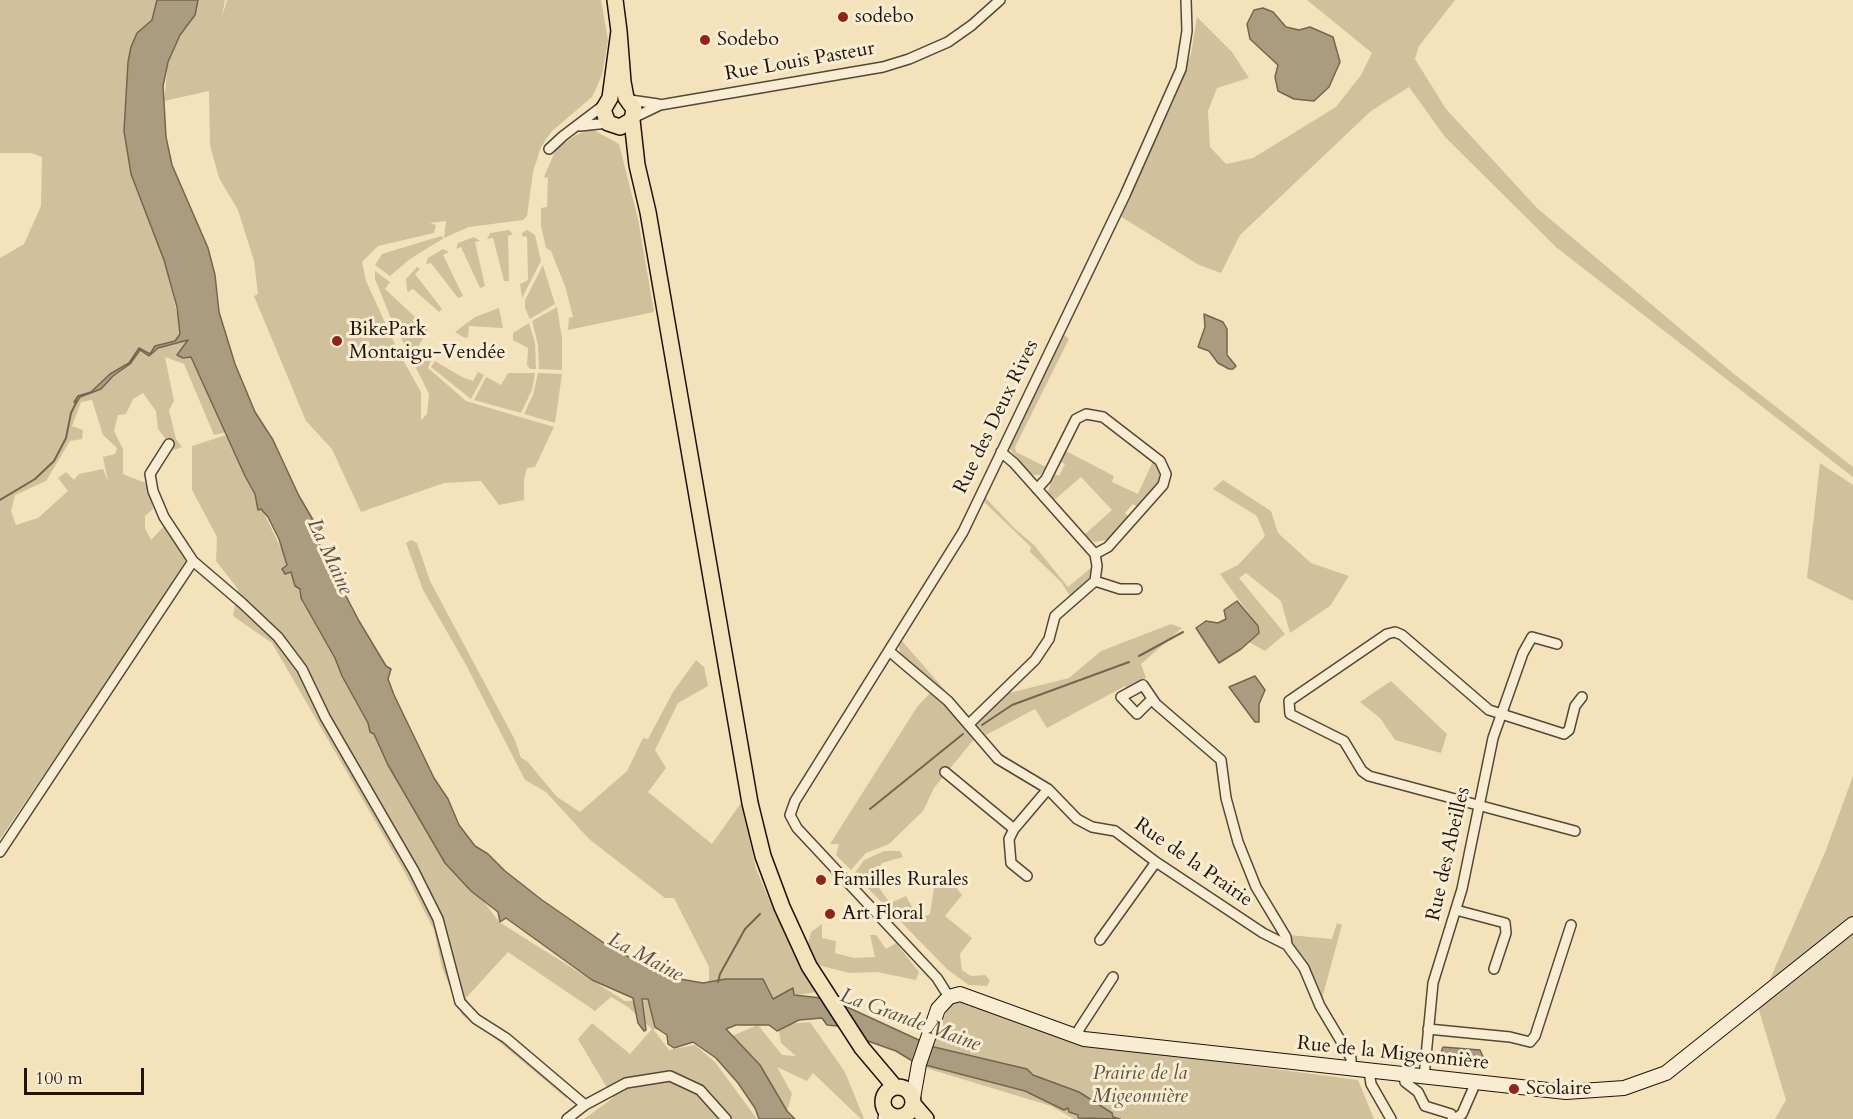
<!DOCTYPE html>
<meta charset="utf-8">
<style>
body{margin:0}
#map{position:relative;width:1853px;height:1119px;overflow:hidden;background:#f4e3ba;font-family:Cardo,serif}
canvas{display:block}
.scale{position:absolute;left:24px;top:1068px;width:120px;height:27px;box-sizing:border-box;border:3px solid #1f130c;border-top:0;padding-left:8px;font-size:18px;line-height:21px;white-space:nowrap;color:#1f130c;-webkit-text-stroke:4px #f8edd2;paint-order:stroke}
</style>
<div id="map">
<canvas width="1853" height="1119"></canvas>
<div class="scale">100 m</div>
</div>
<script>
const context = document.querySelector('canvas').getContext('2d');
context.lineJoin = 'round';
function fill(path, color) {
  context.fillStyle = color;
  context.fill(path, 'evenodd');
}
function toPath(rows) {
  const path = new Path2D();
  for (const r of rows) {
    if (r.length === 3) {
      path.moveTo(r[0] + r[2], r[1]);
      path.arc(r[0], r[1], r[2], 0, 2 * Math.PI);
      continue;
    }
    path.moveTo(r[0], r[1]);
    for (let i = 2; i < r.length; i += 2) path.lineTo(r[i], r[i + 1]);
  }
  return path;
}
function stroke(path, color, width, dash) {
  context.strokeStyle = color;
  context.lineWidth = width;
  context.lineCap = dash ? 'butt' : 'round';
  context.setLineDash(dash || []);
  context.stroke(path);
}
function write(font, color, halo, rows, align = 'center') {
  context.font = font + ' Cardo,serif';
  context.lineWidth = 6;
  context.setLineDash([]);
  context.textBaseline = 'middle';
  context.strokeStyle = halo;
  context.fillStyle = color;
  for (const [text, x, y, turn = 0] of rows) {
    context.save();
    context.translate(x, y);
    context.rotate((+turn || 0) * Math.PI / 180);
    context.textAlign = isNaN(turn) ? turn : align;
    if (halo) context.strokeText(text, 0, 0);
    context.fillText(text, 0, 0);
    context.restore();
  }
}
fill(toPath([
 [0,0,157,0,152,20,137,33,164,260,180,325,189,322,231,431,214,435,184,364,165,357,174,401,169,410,176,439,182,447,174,450,158,429,156,411,143,393,133,399,126,414,118,415,114,431,123,449,123,474,148,484,153,509,145,516,145,528,151,540,165,525,184,554,185,562,115,670,0,839,0,258,24,244,41,206,42,157,31,153,0,153],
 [92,400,103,435,117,448,115,454,103,457,108,482,103,469,79,474,74,480,66,472,58,478,68,491,38,518,16,525,11,511,15,495,46,481,70,441,82,439,83,430,72,426,81,402],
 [198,0,225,0,222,17,227,0,601,0,608,40,602,75,592,97,551,132,541,147,533,172,527,216,523,220,469,227,444,238,410,259,390,276,375,265,382,254,441,236,444,238,446,221,430,223,436,225,434,233,378,246,362,262,366,281,399,353,421,392,421,420,427,414,429,394,390,316,375,279,375,271,390,282,385,289,428,329,416,351,431,360,428,368,466,401,554,427,535,467,527,468,524,479,524,500,499,505,481,481,444,483,361,512,332,449,306,421,254,296,258,294,254,261,238,210,219,178,210,145,209,91,164,101,168,62,180,35,195,15],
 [1307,0,1455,0,1419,46,1415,59,1446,109,1537,208,1734,374,1853,467,1853,477,1557,248,1445,137,1409,87,1371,111,1240,235,1221,273,1199,265,1120,216,1174,100,1191,54,1197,17,1232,52,1249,78,1217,88,1208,111,1210,147,1226,164,1253,158,1336,107,1361,75,1372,53],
 [592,129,619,144,638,219,654,312,568,330,569,318,573,317,565,286,551,251,546,248,541,226,541,208,547,207,548,178,544,177,556,149,576,135],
 [509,230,513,234,508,236,509,281,504,281,493,238,487,239,490,233],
 [527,230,535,235,541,261,522,298,520,284,528,280,527,237,522,236,522,233],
 [474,237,480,241,475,242,485,286,480,288,461,247,456,249,458,243],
 [443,249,449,252,443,255,463,296,458,298,431,263,426,264,428,258],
 [543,265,555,304,530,319,525,308,525,300],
 [417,267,420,269,415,274,442,309,439,312,413,289,408,292,407,290,406,279],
 [557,307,562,338,562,370,539,369,538,345,532,321],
 [499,308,503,328,469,326,468,337,465,338,455,332,475,317],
 [529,323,535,343,536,369,530,369,527,365,528,348,513,340,513,333],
 [1063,334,1069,339,1015,447,1016,452,1046,467,1040,475,1036,475,1030,474,1008,447],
 [435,361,462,377,473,381,478,372,484,375,471,399,431,367],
 [508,373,535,373,532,390,521,413,474,400,486,377,501,385],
 [538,373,562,374,555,423,524,414,533,395],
 [226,435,328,645,443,847,499,922,625,1001,654,1000,674,1034,653,1029,669,1050,695,1045,715,1062,757,1119,584,1119,613,1098,578,1039,592,1023,630,1054,652,1029,628,1007,611,997,595,1011,508,952,466,998,472,1009,516,1041,575,1092,566,1098,491,1035,462,1015,442,968,434,930,404,871,272,643,233,616,238,589,216,561,217,537,192,490,192,446],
 [1064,450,1114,476,1112,482,1138,494,1153,461,1158,466,1160,481,1138,507,1133,504,1125,513,1129,517,1107,540,1094,542,1084,535,1112,510,1081,477,1053,501,1048,493,1053,473,1059,476,1065,464,1059,461],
 [1820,463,1853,485,1853,601,1807,578],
 [1223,480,1271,511,1278,533,1311,563,1349,576,1330,606,1290,633,1281,601,1246,573,1239,578,1285,634,1265,651,1249,642,1259,633,1258,626,1220,574,1238,565,1265,536,1257,516,1213,489],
 [984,496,1014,528,1034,545,1068,587,1092,567,1088,581,1070,596,1061,582,1030,552,1031,547,982,500],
 [411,540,417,543,430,581,515,740,521,758,527,761,557,797,580,812,627,771,643,738,648,739,673,692,696,660,704,667,708,686,678,703,655,750,666,768,648,792,712,844,741,803,756,869,771,904,817,992,773,999,762,979,709,982,709,967,674,898,665,898,589,839,546,792,525,780,466,665,423,590,406,543],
 [1171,624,1182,628,1141,664,1146,678,1126,689,1125,686,1047,728,1035,709,986,735,976,724,1009,693,1069,678,1101,651],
 [902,641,951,697,900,654,899,646],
 [1391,681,1447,734,1441,753,1395,740,1380,718,1360,702],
 [931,692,946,704,975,738,934,788,923,811,889,844,866,853,851,870,836,855,839,844,830,844,917,707],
 [1853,776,1853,1119,1775,1119,1786,1100,1758,1007,1826,850],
 [884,851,900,851,903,857,882,863,872,878,890,903,906,896,919,919,930,914,934,888,947,876,962,895,945,916,972,938,960,954,962,970,971,976,985,975,990,980,987,986,969,985,948,970,854,874,864,860],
 [1337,923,1342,925,1321,1002,1289,935,1332,939],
 [822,924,822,938,836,941,835,953,854,958,875,957,870,935,876,935,886,949,896,943,919,972,916,980,877,972,849,973,818,965,807,947,811,932],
 [968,1000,1078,1043,1358,1080,1374,1119,1074,1119,1051,1106,926,1068,933,1047,931,1046,950,1004],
 [810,1022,845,1072,864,1119,861,1119,813,1073,807,1081,777,1067,792,1094,787,1111,732,1036,758,1025,782,1055,796,1056,781,1043,778,1025]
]), '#d0c09c');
const water = toPath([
 [157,0,198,0,195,15,180,35,168,62,163,86,166,137,172,165,208,248,215,275,219,312,235,364,255,412,273,440,299,496,316,525,320,524,322,528,316,533,320,546,359,621,386,666,391,669,388,679,394,695,434,778,448,799,459,825,475,846,488,854,505,871,542,900,604,943,613,940,618,944,615,948,625,955,674,978,703,983,726,979,763,979,773,999,793,988,794,995,821,998,845,1006,934,1047,1027,1069,1033,1075,1079,1092,1112,1113,1113,1117,1120,1119,1078,1118,1078,1115,1069,1112,1068,1108,1064,1110,1025,1091,914,1062,896,1051,862,1039,838,1026,827,1025,822,1018,799,1020,777,1031,769,1025,736,1025,726,1029,760,1065,787,1111,795,1119,759,1119,755,1108,738,1083,716,1058,693,1042,674,1048,668,1044,667,1035,655,1027,648,999,642,999,646,1030,644,1031,638,1023,633,998,592,980,506,918,500,922,498,912,471,891,445,863,388,765,374,734,370,732,368,723,342,676,335,658,301,598,300,589,295,586,291,572,285,574,282,569,287,565,279,539,268,517,261,509,258,510,255,494,245,476,191,357,183,358,177,355,188,340,158,348,149,356,140,350,130,364,113,376,101,389,80,397,76,403,74,402,78,396,91,392,110,374,129,363,139,348,150,354,155,346,175,341,180,334,177,307,164,260,131,174,124,131,128,62,131,47,137,33,152,20,157,0],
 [1263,8,1273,12,1286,27,1299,30,1310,27,1333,37,1340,62,1329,87,1314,101,1294,99,1278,91,1275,77,1278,65,1250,39,1247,24,1254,10,1263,8],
 [1204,314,1223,322,1227,329,1227,355,1236,366,1233,369,1229,369,1218,363,1209,351,1198,347,1205,327,1204,314],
 [1237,601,1258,626,1259,633,1241,649,1219,663,1196,628,1206,621,1218,623,1226,619,1224,610,1237,601],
 [1255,676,1265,690,1259,704,1259,722,1255,722,1229,687,1255,676],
 [1443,1047,1480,1050,1484,1059,1480,1065,1475,1066,1442,1062,1439,1057,1443,1047]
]);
fill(water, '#ac9c7f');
stroke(water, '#746551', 1.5);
stroke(toPath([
 [0,500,35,479,54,461,66,438,71,413,77,401],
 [1139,656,1183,632],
 [982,725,1012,705,1129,662],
 [870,809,963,734],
 [718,982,720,974,745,929,760,914]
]), '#746551', 2);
const street = toPath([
 [630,100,658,104],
 [633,118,660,105,883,67,909,59,948,42,972,25,1000,0],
 [580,126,608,123],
 [549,149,563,136,604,105],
 [169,444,150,474,153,491,164,517,193,561,242,603,278,637,302,669,325,717,414,871,438,919,460,1002,476,1019,506,1038,585,1105],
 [1037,489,1046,479,1076,419,1086,414,1103,417,1160,461,1166,474,1163,485,1108,547,1095,554],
 [1095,581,1120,589,1137,589],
 [889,651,948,701,998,759,1048,789,1077,819,1092,827,1115,831,1156,862,1263,933,1287,945,1304,968,1320,1006,1351,1058,1351,1069],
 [1152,699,1137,714,1121,697,1143,685,1156,704,1221,760,1226,798,1238,842,1256,887,1286,937,1287,945],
 [969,724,1035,660,1049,639,1055,616,1095,581,1097,566,1095,554,1014,463,1001,452],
 [945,772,1014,829],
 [1575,831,1369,776,1362,771,1344,741,1290,714,1289,701,1387,634,1395,632,1402,635,1489,710,1564,734,1569,730,1575,706,1582,697],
 [0,852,193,561],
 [1027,876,1011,863,1009,839,1014,829,1048,789],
 [1456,910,1505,923,1506,933,1494,969],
 [1100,940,1156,862],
 [949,997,937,978,797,828,790,815,795,801,963,532,1125,195,1181,69,1187,31,1186,0],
 [1428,1029,1510,1037,1530,1042,1535,1036,1571,925],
 [1074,1037,1113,977],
 [1369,1071,1371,1084,1391,1119],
 [1404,1075,1405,1082,1418,1092,1425,1106,1451,1114,1453,1119],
 [1424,1077,1433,983,1462,889,1493,738,1523,653,1532,637,1557,644],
 [567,1119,585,1105,626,1083,670,1076,700,1090,726,1119],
 [883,1119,885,1107],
 [893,1119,896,1116],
 [1455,1119,1462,1114,1476,1082]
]);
const secondary = toPath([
 [913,1098,919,1064,938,1009,949,997,960,994,1084,1039,1566,1092,1624,1088,1666,1073,1853,924]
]);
const primary = toPath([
 [615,0,619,31,623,82,626,98,634,109,632,120,620,127,608,123,603,110,610,98,619,31],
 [632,120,637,165,648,212,750,803,763,856,782,907,809,966,862,1048,895,1087],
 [898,1102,15],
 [913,1104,926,1119]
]);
stroke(street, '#544738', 12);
stroke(secondary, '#1f130c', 16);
stroke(primary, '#1f130c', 18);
stroke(street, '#f8edd2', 9);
stroke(secondary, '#f8edd2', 14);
stroke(primary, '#f4e3ba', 15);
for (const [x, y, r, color] of [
 [843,17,6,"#8f2418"],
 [705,40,6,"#8f2418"],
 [337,341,6,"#8f2418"],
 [821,880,6,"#8f2418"],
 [830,914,6,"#8f2418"],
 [1514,1089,6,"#8f2418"]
]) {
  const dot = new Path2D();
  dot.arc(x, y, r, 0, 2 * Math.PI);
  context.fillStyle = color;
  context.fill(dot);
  stroke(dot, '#f8edd2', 2);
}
write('20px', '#1f130c', '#f8edd2', [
 ["sodebo",855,17],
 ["Sodebo",717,40],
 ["BikePark",349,330],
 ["Montaigu-Vendée",349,353],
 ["Familles Rurales",833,880],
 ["Art Floral",842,914],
 ["Scolaire",1526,1089]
], 'left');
write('20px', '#1f130c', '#f8edd2', [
 ["Rue Louis Pasteur",800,62,-10],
 ["Rue des Deux Rives",997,417,-64],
 ["Rue des Abeilles",1449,854,-77],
 ["Rue de la Prairie",1193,863,35],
 ["Rue de la Migeonnière",1393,1054,6]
]);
write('italic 20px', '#5d503e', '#f8edd2', [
 ["Prairie de la",1140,1074],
 ["Migeonnière",1140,1097]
]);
write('italic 21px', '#5e5140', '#f8edd2', [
 ["La Maine",329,557,65],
 ["La Maine",645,958,28],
 ["La Grande Maine",910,1021,20]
]);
</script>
